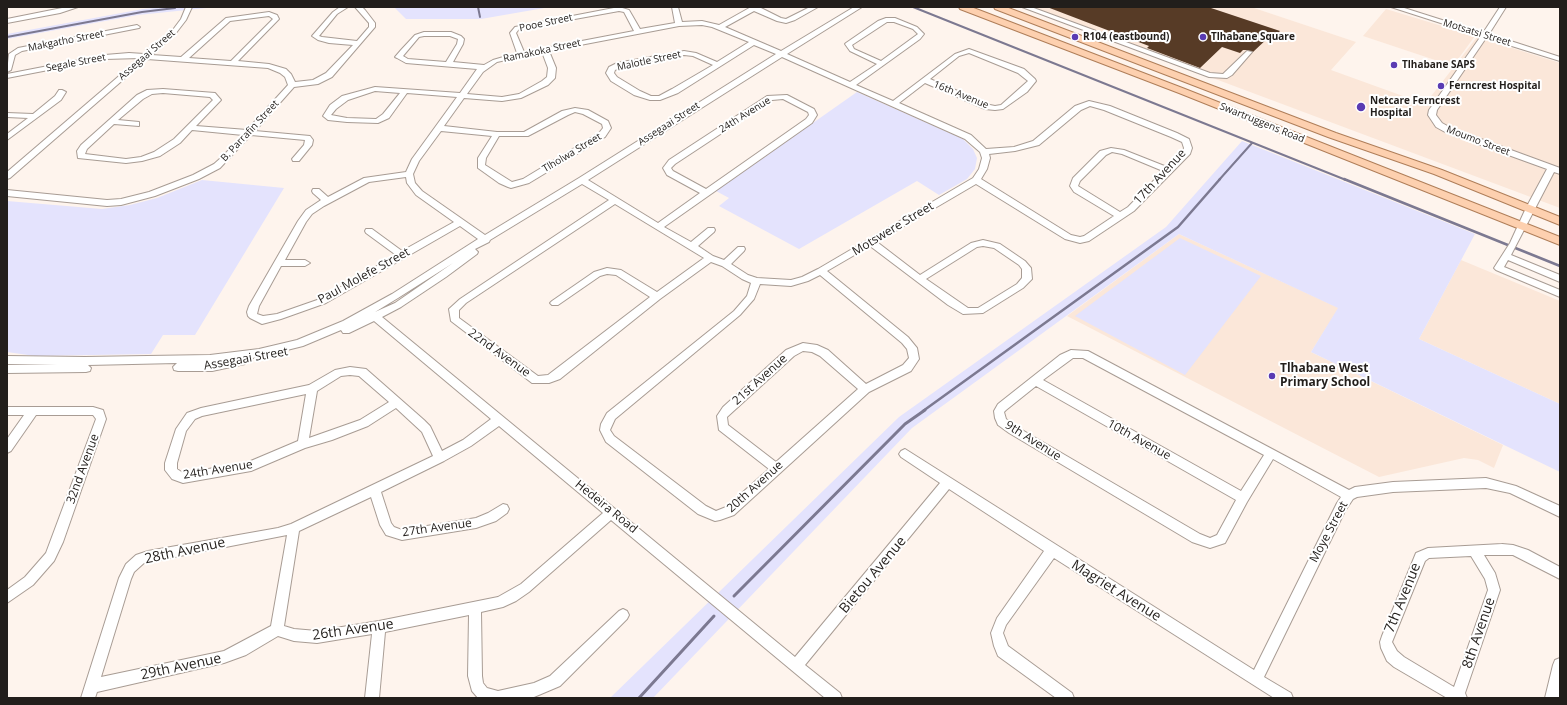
<!DOCTYPE html>
<style>
body{margin:0}
#map{position:relative;width:1567px;height:705px;overflow:hidden;background:#fef4ed;font-family:"Open Sans",sans-serif}
canvas{display:block}
.frame{position:absolute;inset:0;border:8px solid #221e1b;pointer-events:none}
</style>
<div id="map">
<canvas width="1567" height="705"></canvas>
<div class="frame"></div>
</div>
<script>
const context = document.querySelector('canvas').getContext('2d');
context.lineJoin = 'round';
function fill(path, color) {
  context.fillStyle = color;
  context.fill(path, 'evenodd');
}
function toPath(rows) {
  const path = new Path2D();
  for (const r of rows) {
    path.moveTo(r[0], r[1]);
    for (let i = 2; i < r.length; i += 2) path.lineTo(r[i], r[i + 1]);
  }
  return path;
}
function stroke(path, color, width, dash) {
  context.strokeStyle = color;
  context.lineWidth = width;
  context.lineCap = dash ? 'butt' : 'round';
  context.setLineDash(dash || []);
  context.stroke(path);
}
function write(font, color, halo, rows, align = 'center') {
  context.font = font + ' "Open Sans",sans-serif';
  context.lineWidth = 4;
  context.setLineDash([]);
  context.textBaseline = 'middle';
  context.strokeStyle = halo;
  context.fillStyle = color;
  for (const [text, x, y, turn = 0] of rows) {
    context.save();
    context.translate(x, y);
    context.rotate((+turn || 0) * Math.PI / 180);
    context.textAlign = isNaN(turn) ? turn : align;
    if (halo) context.strokeText(text, 0, 0);
    context.fillText(text, 0, 0);
    context.restore();
  }
}
fill(toPath([
 [1023,7,1251,7,1356,42,1331,70,1425,104,1477,37,1560,63,1560,208],
 [1386,9,1475,36,1453,66,1363,36],
 [1179,234,1339,308,1311,352,1503,445,1494,468,1478,460,1464,458,1379,477,1067,316],
 [1461,260,1560,301,1560,404,1419,339]
]), '#fbe7d9');
fill(toPath([
 [167,7,216,7,138,15,7,39,7,34,143,9],
 [394,7,550,7,481,19,406,19],
 [857,92,963,139,973,149,977,158,975,169,967,179,939,195,917,181,799,249,719,206,729,198,716,191],
 [1242,141,1475,234,1419,339,1560,404,1560,472,1311,352,1338,308,1179,234,912,428,653,698,610,698,899,417,1166,227],
 [202,180,284,188,195,335,163,335,151,354,35,356,7,352,7,201,102,209,130,205,157,198],
 [1180,238,1261,276,1185,375,1075,316]
]), '#e4e3fd');
stroke(toPath([
 [478,7,480,17],
 [913,7,1346,180],
 [7,37,142,12,175,8],
 [1219,180,1252,143]
]), '#7c7991', 2);
stroke(toPath([
 [1344,179,1560,266],
 [923,411,1178,227,1220,179]
]), '#7c7991', 2.5);
stroke(toPath([
 [734,596,905,424,925,410],
 [639,698,714,616]
]), '#7c7991', 3);
fill(toPath([
 [1047,7,1208,7,1280,31,1273,38,1269,37,1253,52,1247,50,1243,50,1240,53,1222,47,1200,68,1147,48,1149,46]
]), '#573b26');
const minor = toPath([
 [67,7,78,7,60,13,7,23,7,19,67,7],
 [186,7,192,7,186,20,176,33,152,55,181,57,226,18,269,12,277,15,279,19,238,61,269,64,286,69,291,74,295,82,313,80,326,73,353,45,329,43,318,40,312,36,333,12,340,7,348,7,337,14,319,36,322,37,357,41,369,27,369,23,355,7,362,7,365,10,375,23,375,27,332,77,318,84,294,87,255,131,310,136,313,140,312,145,299,161,293,161,292,159,304,145,305,140,251,135,220,168,199,179,155,196,121,205,107,206,7,196,7,190,107,200,121,199,149,192,193,175,214,164,223,156,243,135,192,130,180,143,160,156,142,161,126,163,78,158,77,151,81,145,137,95,147,90,163,89,215,93,221,100,196,126,247,130,288,85,285,77,280,73,268,68,147,59,10,178,7,179,7,172,140,58,105,59,7,78,7,74,105,55,129,53,144,54,172,31,181,19,186,7],
 [269,16,273,19,231,61,189,58,230,21,269,16],
 [163,93,210,97,213,100,174,139,154,152,141,157,126,159,85,154,87,149,114,124,139,126,139,122,118,120,143,99,152,94,163,93],
 [619,7,629,10,640,29,675,23,672,7,678,7,682,22,702,21,719,25,751,7,759,7,781,18,786,19,810,7,818,7,795,20,786,23,777,21,754,11,725,27,781,51,854,7,862,7,787,54,850,82,877,64,850,51,845,44,846,43,878,21,886,18,895,18,917,27,924,34,920,39,856,85,893,101,955,54,969,49,1024,69,1035,79,1036,81,1027,92,1003,109,995,110,985,109,925,83,899,103,971,135,986,149,1014,147,1033,141,1075,106,1089,101,1110,106,1177,133,1189,139,1192,148,1190,154,1134,211,1089,241,1080,243,1065,239,976,184,877,242,920,275,971,243,983,240,1000,244,1025,261,1031,268,1032,279,1023,288,983,313,963,314,948,305,870,246,827,271,908,337,917,348,919,359,911,371,869,392,734,515,720,520,715,521,698,514,606,442,600,430,601,424,607,413,734,311,747,296,751,283,742,279,722,266,711,262,660,299,560,379,549,383,532,383,451,321,449,309,460,299,609,200,582,184,490,240,489,242,475,249,478,252,477,254,446,277,401,307,382,317,795,657,940,483,901,457,899,454,901,451,905,449,1254,670,1337,503,1341,497,1273,459,1247,502,1225,543,1210,548,1192,542,1009,433,998,425,995,418,994,411,998,404,1060,355,1071,350,1088,351,1349,490,1355,487,1393,482,1486,478,1516,486,1560,506,1560,517,1510,493,1486,488,1393,492,1357,497,1353,499,1345,511,1264,677,1291,693,1293,698,1274,698,1054,558,1006,625,1003,633,1008,646,1072,693,1074,698,1056,698,998,656,994,646,991,633,997,618,1044,551,949,489,805,665,840,693,842,698,825,698,611,520,529,592,516,601,503,607,481,612,482,676,483,683,487,688,498,691,534,683,550,676,619,611,623,609,627,611,629,615,627,619,560,686,534,697,478,698,472,691,468,676,469,615,385,632,379,698,365,698,372,634,317,643,294,641,278,636,246,655,224,663,97,692,95,698,81,698,119,578,126,564,136,555,148,551,278,528,291,524,433,456,422,432,396,408,368,426,332,440,305,448,251,471,183,483,172,479,165,470,165,463,176,429,187,413,201,408,309,385,335,370,350,367,366,369,424,420,430,426,442,451,463,440,491,419,374,321,349,333,343,333,341,330,303,346,259,357,245,359,246,361,245,364,212,371,178,371,174,370,173,367,177,363,88,365,91,368,90,371,86,372,7,373,7,365,57,364,7,364,7,356,85,357,210,355,259,349,297,340,343,321,392,294,478,239,460,226,326,303,281,319,262,324,250,318,248,316,247,312,249,306,298,221,306,210,321,200,313,193,312,191,313,189,319,189,328,197,364,178,406,172,412,159,457,97,407,93,389,118,378,123,347,122,328,120,323,116,330,105,342,96,375,87,460,93,477,69,406,63,397,58,395,57,401,50,415,35,424,32,451,32,461,36,464,39,463,44,453,62,484,65,493,60,517,53,510,33,515,27,619,7],
 [619,11,624,12,634,31,524,52,516,33,519,29,525,28,619,11],
 [887,22,894,22,913,29,918,34,881,61,854,49,852,45,887,22],
 [702,25,712,27,749,42,717,62,696,53,684,51,617,63,609,67,606,73,611,81,634,95,650,100,660,100,678,93,754,45,776,54,579,178,485,235,422,191,415,183,413,174,419,161,441,131,492,136,478,158,478,168,499,183,508,187,511,188,529,183,605,137,611,128,608,121,588,110,575,108,562,111,524,132,497,132,444,126,464,98,502,101,521,98,548,85,555,78,556,68,549,51,679,26,702,25],
 [424,36,450,36,458,39,457,44,446,62,408,59,403,56,419,37,424,36],
 [542,52,548,68,547,77,542,81,519,94,502,97,467,94,483,72,497,62,542,52],
 [969,53,1018,73,1028,81,1001,105,995,106,990,105,930,79,959,56,969,53],
 [684,55,693,56,713,65,672,89,659,96,651,96,640,91,617,77,614,73,615,70,622,67,684,55],
 [782,57,965,139,980,152,982,158,979,169,973,178,818,269,802,277,791,280,757,278,748,275,731,264,744,251,745,249,744,247,738,247,724,260,713,256,698,246,714,232,715,230,714,228,708,228,691,242,664,227,812,123,817,115,814,109,787,95,767,96,669,160,663,168,667,175,700,193,658,223,588,180,782,57],
 [375,91,400,93,383,114,376,119,347,118,331,115,336,109,348,100,375,91],
 [783,99,808,112,809,115,806,119,706,189,673,171,671,168,675,164,772,100,783,99],
 [1090,106,1104,110,1171,137,1182,142,1184,148,1183,151,1167,167,1124,150,1111,148,1100,151,1073,178,1070,186,1074,192,1114,216,1084,236,1080,237,1071,235,981,179,987,169,990,158,989,154,1015,151,1039,145,1081,110,1090,106],
 [575,112,583,114,602,124,603,128,599,133,523,179,512,182,485,165,486,158,499,136,528,136,568,115,575,112],
 [1112,152,1122,154,1163,171,1128,207,1120,212,1078,186,1080,181,1106,155,1112,152],
 [406,177,407,183,416,195,454,222,402,251,372,229,366,229,365,231,366,233,396,255,320,299,277,314,263,316,257,314,259,306,281,266,305,266,310,263,305,260,285,260,306,222,312,214,324,206,369,182,406,177],
 [615,204,704,258,657,292,621,270,607,268,594,272,552,301,550,303,552,305,558,305,600,276,607,274,616,275,650,297,548,375,538,376,459,318,459,310,466,303,615,204],
 [983,246,994,248,1019,265,1022,269,1022,278,1017,284,978,308,968,308,926,279,977,247,983,246],
 [453,263,395,303,375,312,398,298,453,263],
 [820,275,902,343,907,349,909,358,903,365,866,384,828,350,817,345,803,343,786,350,723,407,717,416,719,430,769,469,726,507,716,511,706,506,614,436,610,430,615,419,740,315,754,299,760,284,791,286,808,281,820,275],
 [803,351,812,352,820,356,858,389,776,462,728,425,727,417,794,356,803,351],
 [1073,358,1083,358,1264,455,1241,491,1043,380,1073,358],
 [350,375,359,376,389,402,360,420,309,438,317,391,341,376,350,375],
 [1036,386,1236,500,1217,535,1210,538,1200,534,1017,427,1006,419,1004,412,1006,410,1036,386],
 [306,394,298,441,246,463,183,473,177,469,177,463,186,431,195,419,202,416,306,394],
 [499,426,603,513,521,584,498,597,379,621,317,631,294,629,284,626,299,531,371,497,380,525,386,535,402,540,476,528,496,521,507,513,509,509,507,505,503,504,488,513,476,518,402,530,394,527,391,523,381,492,444,461,471,446,499,426],
 [287,535,271,626,224,651,101,677,131,579,134,572,144,563,287,535],
 [1022,7,1031,7,1210,73,1223,74,1247,51,1252,52,1232,75,1227,78,1209,77,1022,7],
 [1391,7,1401,7,1483,33,1500,7,1506,7,1489,34,1560,57,1560,61,1486,38,1437,110,1436,115,1442,123,1451,128,1560,168,1560,174,1554,172,1511,255,1560,275,1560,282,1508,260,1504,267,1560,290,1560,297,1496,270,1494,268,1510,243,1526,208,1547,169,1445,132,1436,127,1428,115,1429,110,1481,36,1391,7],
 [137,25,140,27,139,28,22,51,15,55,11,70,7,72,9,54,18,48,137,25],
 [59,90,62,90,66,92,61,100,7,140,7,134,28,118,7,117,7,113,33,114,55,96,59,90],
 [7,407,93,407,103,410,106,419,63,542,54,561,33,585,7,603,7,590,25,577,46,553,96,419,93,415,36,415,11,451,7,453,7,439,24,415,7,415,7,407],
 [1502,544,1513,545,1528,550,1560,567,1560,579,1513,555,1484,555,1495,573,1500,590,1465,693,1467,698,1447,698,1394,667,1387,661,1381,648,1380,642,1382,636,1416,553,1428,548,1502,544],
 [1471,556,1485,579,1488,590,1454,687,1404,657,1397,651,1392,642,1425,561,1429,558,1471,556],
 [1560,658,1559,698,1545,698,1553,665,1555,660,1560,658]
]);
const major = toPath([
 [959,7,971,7,1185,89,1560,237,1560,245,1179,93,960,9,959,7],
 [994,7,1006,7,1336,133,1442,170,1560,217,1560,225,1434,174,1328,137,995,9,994,7]
]);
stroke(minor, '#a89c94', 2);
stroke(major, '#af7e59', 2);
fill(minor, '#fff');
fill(major, '#fdd0af');
for (const [x, y, r, color] of [
 [1075,37,4,"#593bb3"],
 [1203,37,4,"#593bb3"],
 [1394,65,4,"#593bb3"],
 [1441,86,4,"#593bb3"],
 [1361,107,5,"#593bb3"],
 [1272,376,4,"#593bb3"]
]) {
  const dot = new Path2D();
  dot.arc(x, y, r, 0, 2 * Math.PI);
  context.fillStyle = color;
  context.fill(dot);
  stroke(dot, '#fff', 1.5);
}
write('10px', '#221e1b', '#fff', [
 ["Pooe Street",546,23,-12],
 ["Motsatsi Street",1477,33,17],
 ["Makgatho Street",66,41,-11],
 ["Ramakoka Street",542,51,-12],
 ["Assegaai Street",147,55,-41],
 ["Malotle Street",649,61,-12],
 ["Segale Street",76,63,-11],
 ["16th Avenue",961,95,22],
 ["24th Avenue",745,115,-32],
 ["Swartruggens Road",1262,123,22],
 ["Assegaai Street",669,124,-33],
 ["B. Parrafin Street",250,131,-47],
 ["Moumo Street",1478,141,21],
 ["Tlholwa Street",572,153,-31]
]);
write('bold 10px', '#221e1b', '#fff', [
 ["R104 (eastbound)",1083,37],
 ["Tlhabane Square",1211,37],
 ["Tlhabane SAPS",1402,65],
 ["Ferncrest Hospital",1449,86],
 ["Netcare Ferncrest",1370,101],
 ["Hospital",1370,113]
], 'left');
write('12px', '#221e1b', '#fff', [
 ["17th Avenue",1160,177,-47],
 ["Motswere Street",893,229,-31],
 ["Paul Molefe Street",364,276,-29],
 ["22nd Avenue",499,353,36],
 ["Assegaai Street",246,359,-10],
 ["21st Avenue",760,380,-42],
 ["10th Avenue",1139,440,29],
 ["9th Avenue",1033,441,32],
 ["32nd Avenue",83,469,-70],
 ["24th Avenue",218,470,-9],
 ["20th Avenue",755,487,-42],
 ["Hedeira Road",606,507,39],
 ["27th Avenue",437,528,-8],
 ["Moye Street",1329,532,-62]
]);
write('bold 12px', '#221e1b', '#fff', [
 ["Tlhabane West",1280,369],
 ["Primary School",1280,383]
], 'left');
write('14px', '#221e1b', '#fff', [
 ["28th Avenue",185,551,-12],
 ["Bietou Avenue",873,575,-50],
 ["Magriet Avenue",1116,591,32],
 ["7th Avenue",1403,598,-68],
 ["26th Avenue",353,630,-8],
 ["8th Avenue",1479,633,-71],
 ["29th Avenue",181,667,-12]
]);
</script>
